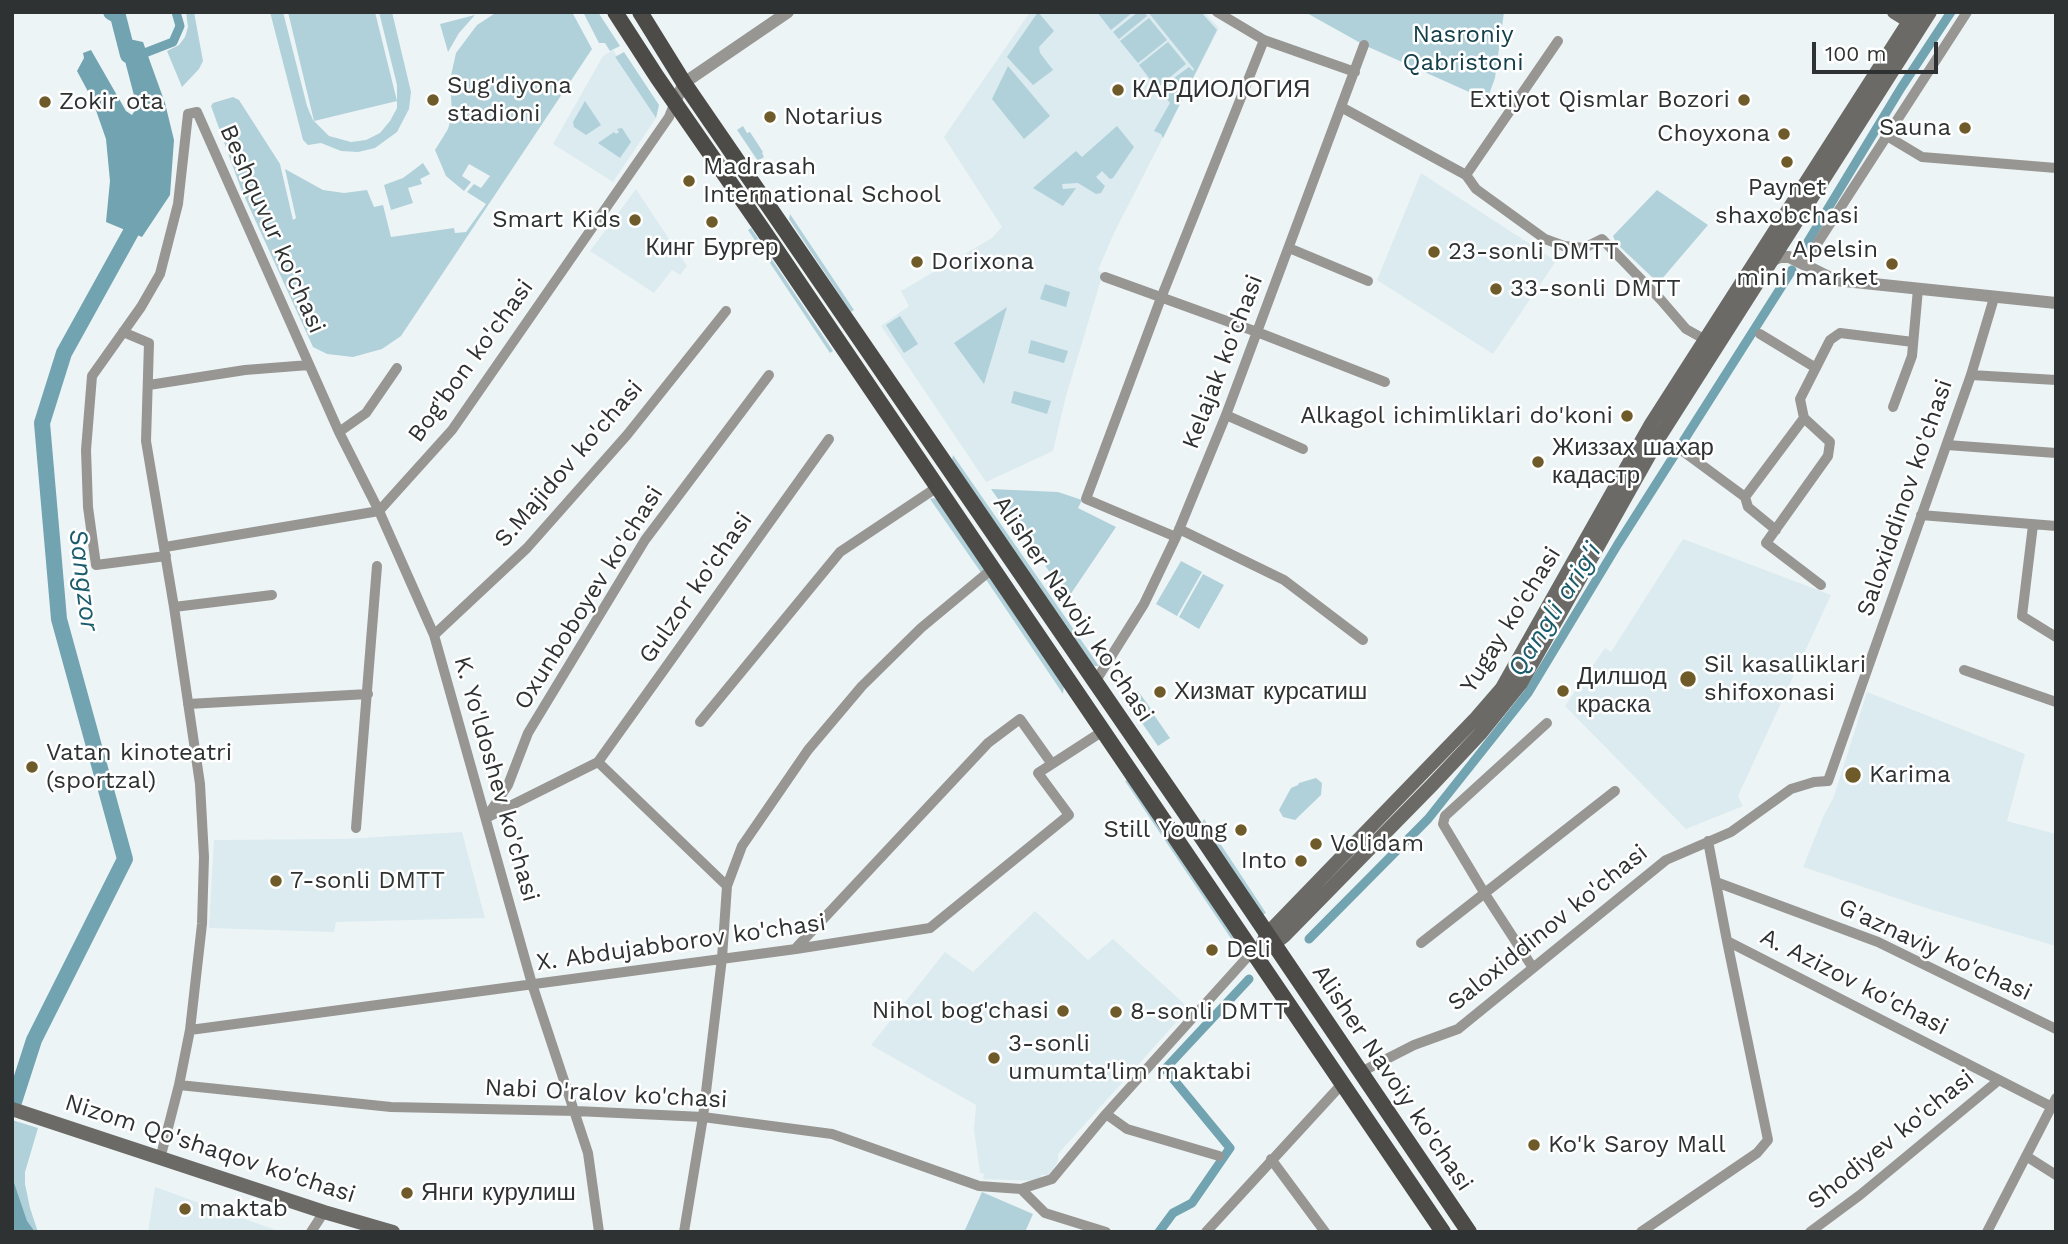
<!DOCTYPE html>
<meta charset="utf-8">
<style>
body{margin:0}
#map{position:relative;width:2068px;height:1244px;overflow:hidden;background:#edf4f6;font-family:"Work Sans",sans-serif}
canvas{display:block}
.frame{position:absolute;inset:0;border:14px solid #2f3232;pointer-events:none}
.scale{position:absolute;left:1812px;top:42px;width:126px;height:32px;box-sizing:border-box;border:4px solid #2f3232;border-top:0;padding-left:9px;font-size:21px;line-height:24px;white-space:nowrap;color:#2f3232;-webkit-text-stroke:5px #fff;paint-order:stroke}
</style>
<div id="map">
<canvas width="2068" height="1244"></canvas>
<div class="frame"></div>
<div class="scale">100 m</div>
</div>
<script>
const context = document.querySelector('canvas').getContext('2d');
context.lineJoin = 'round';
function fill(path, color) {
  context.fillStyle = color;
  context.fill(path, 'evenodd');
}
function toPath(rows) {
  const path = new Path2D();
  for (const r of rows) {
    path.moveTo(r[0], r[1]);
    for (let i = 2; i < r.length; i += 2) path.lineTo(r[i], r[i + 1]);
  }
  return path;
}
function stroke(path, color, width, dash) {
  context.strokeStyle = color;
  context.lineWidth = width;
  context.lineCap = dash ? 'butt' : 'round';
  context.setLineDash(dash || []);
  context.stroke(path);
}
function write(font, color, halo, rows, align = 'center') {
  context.font = font + ' "Work Sans",sans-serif';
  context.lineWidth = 5;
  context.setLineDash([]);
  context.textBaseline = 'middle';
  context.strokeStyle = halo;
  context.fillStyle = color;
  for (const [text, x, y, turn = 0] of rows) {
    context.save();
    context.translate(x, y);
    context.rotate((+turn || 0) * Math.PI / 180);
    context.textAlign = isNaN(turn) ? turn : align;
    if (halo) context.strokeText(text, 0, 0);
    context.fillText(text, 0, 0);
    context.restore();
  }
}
fill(toPath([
 [1030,12,1204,12,1219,28,1114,233,1098,270,1103,273,1066,396,1053,451,986,482,881,326,909,306,901,291,992,238,1002,227,944,137],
 [613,50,617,56,615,58,656,118,613,182,553,144,603,56],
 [1421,173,1556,261,1493,354,1377,280],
 [636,189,687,266,680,275,672,270,654,293,590,251],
 [1683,539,1831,595,1738,796,1743,806,1686,829,1565,706,1605,648,1611,652],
 [1867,692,2025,754,2007,821,2056,834,2056,946,1926,908,1803,867,1824,815,1833,799],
 [462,832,485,918,336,922,334,932,209,928,214,840,344,839],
 [1035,911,1088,960,1113,939,1189,1008,1058,1154,1058,1161,1050,1175,1041,1175,1041,1181,983,1179,984,1174,980,1173,974,1130,976,1105,871,1045,945,952,973,972],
 [155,1187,281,1232,148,1232]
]), '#dbebf0');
fill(toPath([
 [186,12,194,12,203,61,199,69,182,87,167,51,179,45,185,37,188,27],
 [270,12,283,12,307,106,313,120,329,136,351,142,366,140,380,133,390,121,397,108,397,85,379,12,392,12,411,92,409,109,397,132,375,148,358,152,341,151,321,143,308,145,303,140],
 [288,12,375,12,397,101,314,121],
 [497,12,572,12,592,49,401,336,382,349,353,357,327,354,313,347,241,189,211,106,213,103,233,97,239,100,280,164,293,220,296,218,285,169,323,190,344,193,367,190,374,207,383,205,391,237,454,228,455,233,466,232,486,204,467,192,474,184,481,188,490,176,469,164,462,176,471,182,464,191,446,176,435,150,448,129,452,114,450,80,456,53,477,25],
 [583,12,598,12,620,46,610,51,605,43,599,43],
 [1038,12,1054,31,1039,47,1040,53,1053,70,1033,85,1007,57],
 [1097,12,1133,12,1111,30],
 [1138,12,1144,12,1147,16,1119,39,1113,32],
 [1148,12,1201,12,1217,30,1163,138,1161,134,1154,131,1170,103,1159,89,1189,67,1193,71,1194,69],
 [1305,12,1504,12,1495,78,1487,100,1364,45],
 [475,15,459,33,448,52,440,24],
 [1149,18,1167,40,1138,63,1120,41],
 [1168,42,1186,64,1157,88,1139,65],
 [624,52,659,105,656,118,615,57],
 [1008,66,1050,116,1024,139,992,99],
 [585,101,601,125,586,135,574,127,573,122],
 [743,126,747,133,750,132,763,152,762,153,764,157,758,161,737,130],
 [1117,126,1134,147,1113,178,1110,179,1102,171,1096,177,1105,186,1101,193,1096,194,1078,183,1062,184,1063,189,1076,188,1063,206,1033,188,1076,151,1082,157],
 [622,128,631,142,620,158,598,143,614,132,616,134,619,132,617,129],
 [423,163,430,174,420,179,422,184,408,188,413,203,391,210,384,185,403,178],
 [1657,190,1708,225,1661,280,1653,278,1616,243,1613,236],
 [790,214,854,310,851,312,789,219],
 [751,228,833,351,830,353,748,230],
 [1045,284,1070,292,1066,307,1040,299],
 [1007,307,984,384,954,343],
 [900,316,918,344,904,353,886,325],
 [1031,340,1068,351,1064,363,1028,353],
 [1014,391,1051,401,1047,414,1011,403],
 [953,455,1099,666,1094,666,952,460],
 [991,489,1058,492,1082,500,1078,508,1116,527,1068,598],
 [934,498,936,499,986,571,982,574,930,499],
 [1181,561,1202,572,1177,616,1156,604],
 [1203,574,1224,585,1199,629,1179,617],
 [989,575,1064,685,1063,694,985,578],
 [1138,691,1151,709,1138,718,1125,699],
 [1154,715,1170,738,1158,746,1142,723],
 [1316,778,1322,783,1321,795,1295,820,1283,817,1279,810,1291,788,1298,785,1299,783],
 [1128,780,1236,938,1232,940,1125,781],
 [1204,819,1266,913,1262,915,1201,825],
 [12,1120,38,1128,25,1172,25,1184,30,1208,38,1232,12,1232],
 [982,1192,1033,1214,1025,1232,964,1232]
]), '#b0d1da');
fill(toPath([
 [127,35,129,39,143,42,165,103,174,140,170,195,142,237,106,222,110,181,106,139,92,99,77,71,84,58,83,53,91,50,126,111,132,115,137,107,119,38],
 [12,1177,27,1221,35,1232,13,1232]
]), '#72a3b1');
stroke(toPath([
 [137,56,173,42,180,26,176,12],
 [1801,253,1901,88,1951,12],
 [1309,939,1428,819,1528,693,1618,544,1792,270],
 [1159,1232,1173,1213,1192,1203,1230,1148,1165,1069,1249,979]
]), '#72a3b1', 9);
stroke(toPath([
 [111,12,118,16,128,55],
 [12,1108,34,1040,125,859,59,619,42,423,64,353,136,223,137,212]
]), '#72a3b1', 16);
stroke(toPath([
 [1217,12,1264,40,1355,72],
 [1341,107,1466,175,1476,189,1545,239,1564,246,1584,248,1602,239,1661,300,1686,329,1704,339],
 [1887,136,1922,157,2056,168],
 [1466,175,1558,41],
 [1289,248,1368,281],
 [1804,264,1967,12],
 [1105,277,1257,332,1385,382],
 [123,332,149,343,146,441,174,607,200,784,204,857,202,924,190,1030,179,1085,160,1159],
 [1760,334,1816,368],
 [1971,375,2056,380],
 [149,385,245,370,309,365],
 [1893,407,1912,356,1918,289],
 [1226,415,1303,449],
 [339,432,366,413,397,368],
 [1947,445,2056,453],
 [1684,452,1745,497,1748,507,1776,530],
 [1745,497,1804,418],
 [1921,515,2056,526],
 [2033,525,2022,616,2056,637],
 [1179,529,1284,580,1363,640],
 [1176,537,1086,499,1161,298,1264,40],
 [165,547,379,511,452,430,669,117,675,102],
 [166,556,96,565,88,507,86,450,92,376,141,307,160,274,178,204,188,114,197,112,339,432,379,511,434,635,532,984,588,1153,599,1232],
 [1821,585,1766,543,1828,456,1830,442,1804,418,1800,399,1830,340,1840,333,1913,342],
 [174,607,272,595],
 [434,635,527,548,627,435,726,311],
 [1964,670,2056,702],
 [1095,682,1144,604,1176,537,1226,415,1364,45],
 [188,704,368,694],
 [700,722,840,552,936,488],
 [598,762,727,886],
 [490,816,598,762,829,439],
 [486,818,508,785,528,733,645,540,769,375],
 [356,828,377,566],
 [1708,841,1727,941,2052,1107],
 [1716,882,1878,942,2056,1029],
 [1421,943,1615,791],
 [796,948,988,743,1020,719,1052,764,1103,731],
 [1533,968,1485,894,1443,824,1445,816,1547,723],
 [190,1030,796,949,930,928,1069,815,1038,773,1052,764],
 [1361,1072,1414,1045,1458,1029,1666,860,1731,832,1791,789,1814,782,1828,781,1971,375,1994,298],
 [179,1085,391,1107,576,1111,703,1117,832,1134,979,1186,1021,1189,1052,1179,1106,1114,1252,952],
 [1106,1114,1127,1129,1219,1156],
 [2026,1156,2056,1175],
 [1271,1159,1325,1232],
 [1021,1189,1045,1213,1106,1232],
 [311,1232,324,1212],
 [684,1232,703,1117,722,958,727,886,742,846,808,750,862,686,921,628,992,569],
 [1206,1232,1342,1084],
 [1641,1232,1757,1153,1768,1140,1727,941],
 [1810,1232,1860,1195,1999,1080],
 [1987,1232,2056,1098]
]), '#979693', 10);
stroke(toPath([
 [675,102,684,83,788,12],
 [1773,260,1780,257,1789,257,1835,280,2056,303]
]), '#979693', 12);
stroke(toPath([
 [1894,12,1917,26],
 [1263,943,1266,935,1476,718,1502,688,1651,424,1915,12],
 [1256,958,1284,936,1433,784,1480,734,1521,683,1660,436,1930,12],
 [12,1109,324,1212,393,1232]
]), '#6b6a66', 14);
stroke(toPath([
 [615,12,657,77,763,230,1443,1232],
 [640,12,684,83,1188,817,1469,1232]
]), '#4d4b47', 16);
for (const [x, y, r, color] of [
 [1118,90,7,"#6e5b29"],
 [433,100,7,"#6e5b29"],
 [1744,100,7,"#6e5b29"],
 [45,102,7,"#6e5b29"],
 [770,117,7,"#6e5b29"],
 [1965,128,7,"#6e5b29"],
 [1784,134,7,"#6e5b29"],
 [1787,162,7,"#6e5b29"],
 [689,181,7,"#6e5b29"],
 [635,220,7,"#6e5b29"],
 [712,222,7,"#6e5b29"],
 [1434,252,7,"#6e5b29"],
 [917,262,7,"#6e5b29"],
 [1892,264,7,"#6e5b29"],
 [1496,289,7,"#6e5b29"],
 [1627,416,7,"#6e5b29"],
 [1538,462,7,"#6e5b29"],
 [1688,679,9,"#6e5b29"],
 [1563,691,7,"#6e5b29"],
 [1160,692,7,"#6e5b29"],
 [32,767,7,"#6e5b29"],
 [1853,775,9,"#6e5b29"],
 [1241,830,7,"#6e5b29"],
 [1316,844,7,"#6e5b29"],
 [1301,861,7,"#6e5b29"],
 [276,881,7,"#6e5b29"],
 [1212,950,7,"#6e5b29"],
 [1063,1011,7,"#6e5b29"],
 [1116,1012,7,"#6e5b29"],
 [994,1058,7,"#6e5b29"],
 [1534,1145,7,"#6e5b29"],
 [407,1193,7,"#6e5b29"],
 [185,1209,7,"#6e5b29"]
]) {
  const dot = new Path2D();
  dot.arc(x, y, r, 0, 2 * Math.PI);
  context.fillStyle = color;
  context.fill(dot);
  stroke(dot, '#fff', 2.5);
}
write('24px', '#13404b', '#fff', [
 ["Nasroniy",1463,35],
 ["Qabristoni",1463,63]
]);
write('24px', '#2f3232', '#fff', [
 ["Sug'diyona",447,86],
 ["stadioni",447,114],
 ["КАРДИОЛОГИЯ",1132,90],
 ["Extiyot Qismlar Bozori",1730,100,"right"],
 ["Zokir ota",59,102],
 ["Notarius",784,117],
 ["Sauna",1951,128,"right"],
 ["Choyxona",1770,134,"right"],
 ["Madrasah",703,167],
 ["International School",703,195],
 ["Paynet",1787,188,"center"],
 ["shaxobchasi",1787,216,"center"],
 ["Smart Kids",621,220,"right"],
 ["Кинг Бургер",712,248,"center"],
 ["Apelsin",1878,250,"right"],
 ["mini market",1878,278,"right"],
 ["23-sonli DMTT",1448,252],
 ["Dorixona",931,262],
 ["33-sonli DMTT",1510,289],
 ["Alkagol ichimliklari do'koni",1613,416,"right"],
 ["Жиззах шахар",1552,448],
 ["кадастр",1552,476],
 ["Sil kasalliklari",1704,665],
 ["shifoxonasi",1704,693],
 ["Дилшод",1577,677],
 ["краска",1577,705],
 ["Хизмат курсатиш",1174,692],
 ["Vatan kinoteatri",46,753],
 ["(sportzal)",46,781],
 ["Karima",1869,775],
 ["Still Young",1227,830,"right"],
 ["Volidam",1330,844],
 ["Into",1287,861,"right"],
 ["7-sonli DMTT",290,881],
 ["Deli",1226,950],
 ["Nihol bog'chasi",1049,1011,"right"],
 ["8-sonli DMTT",1130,1012],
 ["3-sonli",1008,1044],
 ["umumta'lim maktabi",1008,1072],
 ["Ko'k Saroy Mall",1548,1145],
 ["Янги курулиш",421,1193],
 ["maktab",199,1209]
], 'left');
write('24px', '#2f3232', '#fff', [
 ["Beshquvur ko'chasi",272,229,66],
 ["Bog'bon ko'chasi",471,361,-54],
 ["Kelajak ko'chasi",1223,362,-69],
 ["S.Majidov ko'chasi",569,464,-49],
 ["Saloxiddinov ko'chasi",1905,498,-71],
 ["Gulzor ko'chasi",696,588,-55],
 ["Oxunboboyev ko'chasi",589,598,-58],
 ["Alisher Navoiy ko'chasi",1073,609,56],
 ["Yugay ko'chasi",1511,620,-58],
 ["K. Yo'ldoshev ko'chasi",496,779,74],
 ["Saloxiddinov ko'chasi",1548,928,-39],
 ["X. Abdujabborov ko'chasi",681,943,-8],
 ["G'aznaviy ko'chasi",1935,950,25],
 ["A. Azizov ko'chasi",1854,982,27],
 ["Alisher Navoiy ko'chasi",1392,1078,56],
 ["Nabi O'ralov ko'chasi",606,1094,3],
 ["Shodiyev ko'chasi",1891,1140,-39],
 ["Nizom Qo'shaqov ko'chasi",210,1149,18]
]);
write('italic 26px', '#1a5c6c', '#fff', [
 ["Sangzor",83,580,83],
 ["Qangli arig'i",1555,610,-58]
]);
</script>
